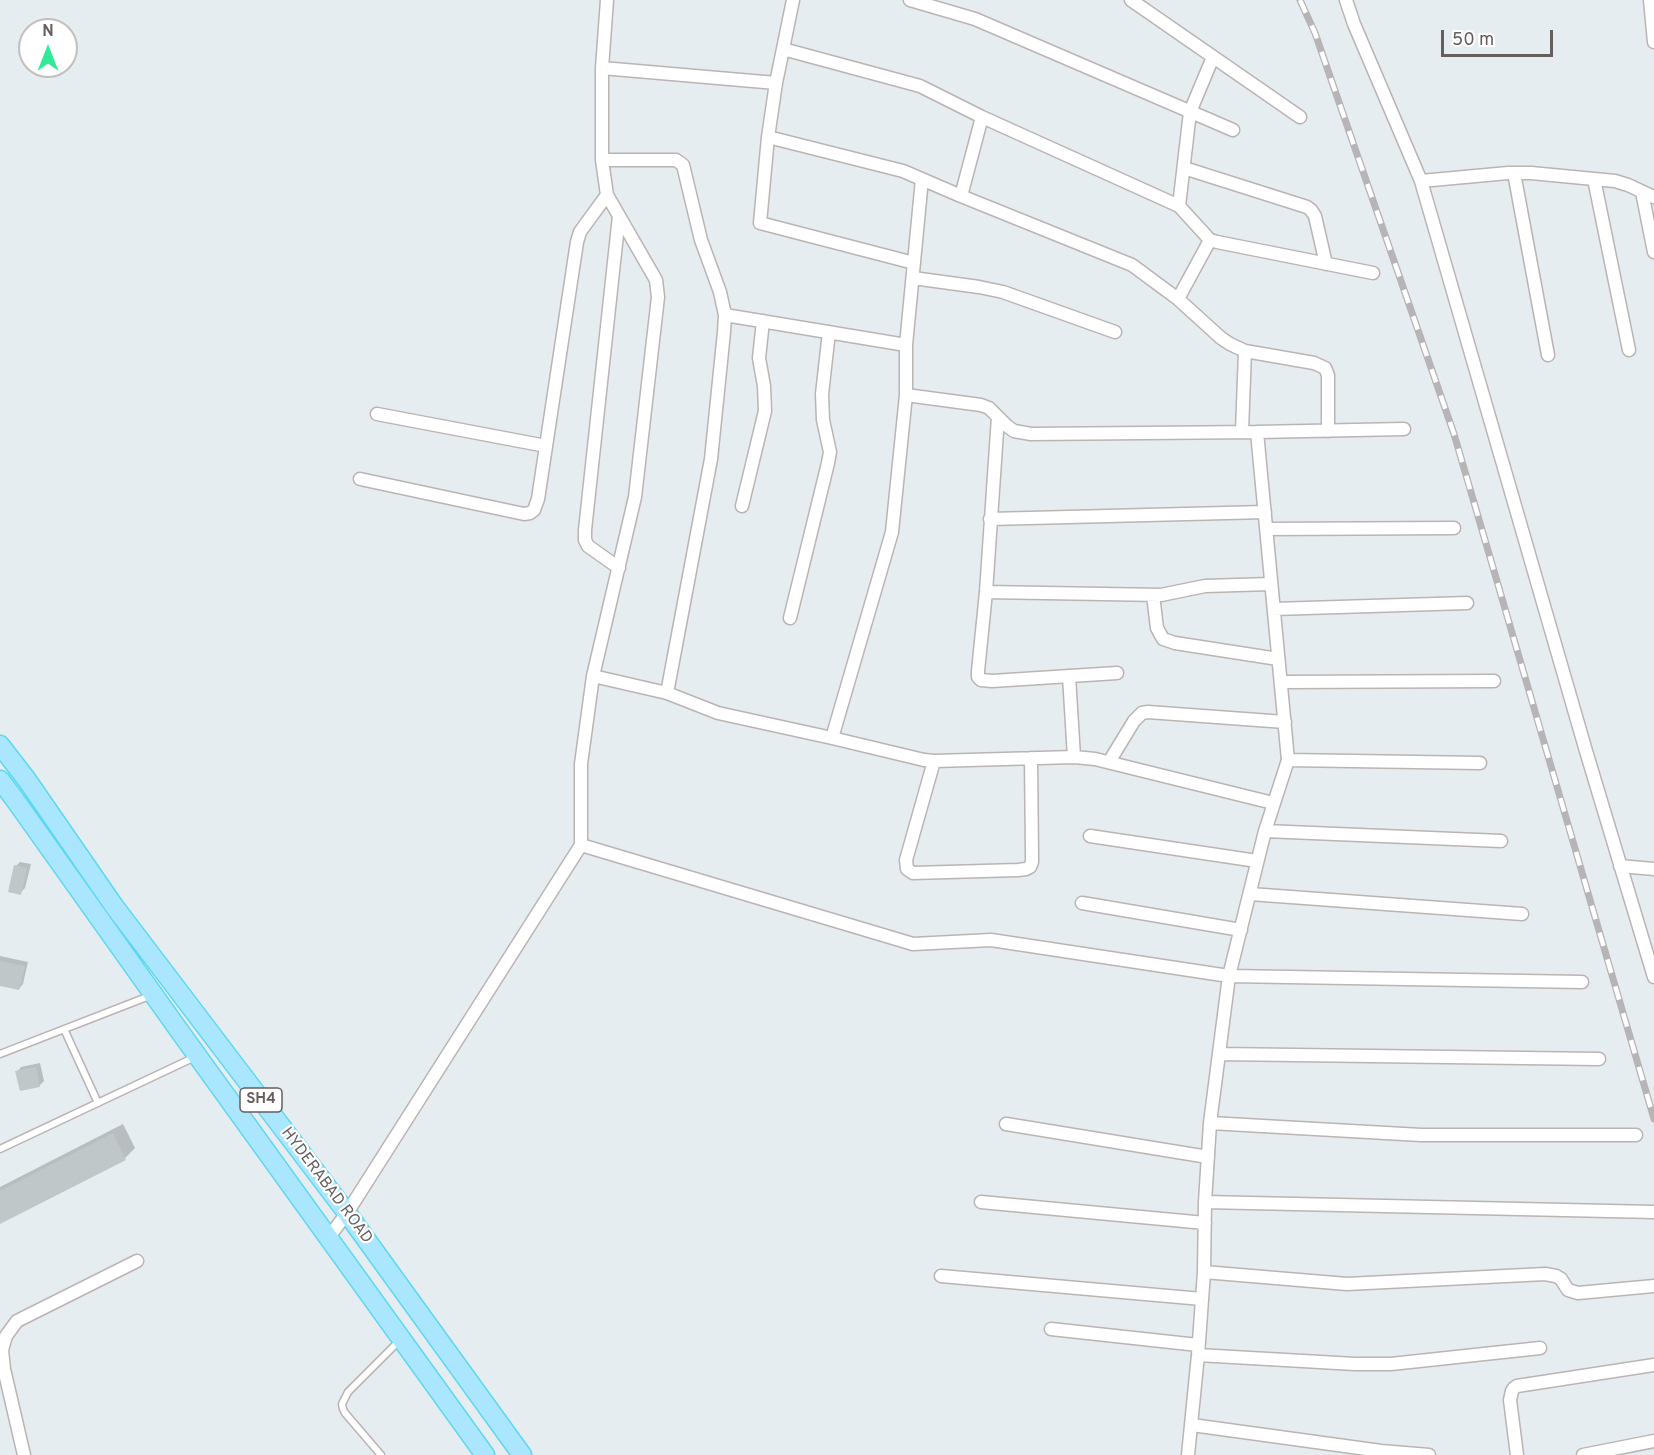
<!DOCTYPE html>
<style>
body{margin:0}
#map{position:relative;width:1654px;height:1455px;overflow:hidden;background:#e6edf0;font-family:Overpass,sans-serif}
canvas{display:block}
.north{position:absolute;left:18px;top:18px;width:60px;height:60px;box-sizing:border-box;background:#fff;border:2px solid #c2bebe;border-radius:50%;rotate:0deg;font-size:16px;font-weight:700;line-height:24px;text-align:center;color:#665d5d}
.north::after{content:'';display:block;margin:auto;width:21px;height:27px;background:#31ea95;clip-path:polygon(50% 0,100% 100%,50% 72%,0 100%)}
.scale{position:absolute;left:1441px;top:30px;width:112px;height:27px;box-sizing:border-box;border:3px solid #665d5d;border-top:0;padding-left:8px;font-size:18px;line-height:21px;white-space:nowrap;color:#665d5d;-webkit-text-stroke:4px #fff;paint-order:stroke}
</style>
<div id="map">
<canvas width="1654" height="1455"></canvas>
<div class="north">N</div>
<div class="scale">50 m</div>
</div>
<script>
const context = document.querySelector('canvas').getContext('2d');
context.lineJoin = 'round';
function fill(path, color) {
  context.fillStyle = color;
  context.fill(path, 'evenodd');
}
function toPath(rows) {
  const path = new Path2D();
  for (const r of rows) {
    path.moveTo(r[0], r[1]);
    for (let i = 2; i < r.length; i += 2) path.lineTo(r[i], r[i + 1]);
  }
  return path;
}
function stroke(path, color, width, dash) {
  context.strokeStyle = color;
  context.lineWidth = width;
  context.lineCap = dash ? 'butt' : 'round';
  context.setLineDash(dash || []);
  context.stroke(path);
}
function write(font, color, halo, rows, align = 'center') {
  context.font = font + ' Overpass,sans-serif';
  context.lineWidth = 4.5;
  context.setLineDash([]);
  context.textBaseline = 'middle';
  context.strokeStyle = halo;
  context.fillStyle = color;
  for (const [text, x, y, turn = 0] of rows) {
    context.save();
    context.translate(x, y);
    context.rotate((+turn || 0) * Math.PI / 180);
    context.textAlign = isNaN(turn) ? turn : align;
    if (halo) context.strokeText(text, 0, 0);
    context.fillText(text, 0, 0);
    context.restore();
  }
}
fill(toPath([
 [20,862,31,864,25,888,20,893,16,866],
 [0,956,28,962,23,984,19,989,0,984],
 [40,1063,44,1081,39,1086,17,1072,21,1067],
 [123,1124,135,1148,125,1158,0,1223,0,1187]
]), '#0003');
fill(toPath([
 [14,865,27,868,21,895,8,892],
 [0,961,25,966,19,990,0,986],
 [36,1067,40,1087,20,1091,15,1071],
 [113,1133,126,1160,0,1224,0,1191]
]), '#c0c7c8');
const lane = toPath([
 [64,1029,98,1103],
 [0,1054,152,995],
 [0,1149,195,1057],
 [381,1455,345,1413,343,1409,342,1404,348,1392,400,1340]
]);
const street = toPath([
 [793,0,776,83,768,137,760,223,914,263],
 [910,0,975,19,1233,130],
 [1131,0,1300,117],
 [1346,0,1354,24,1421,181,1586,751,1654,977],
 [1650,0,1654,42],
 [783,49,920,86,982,117,1179,206,1210,240,1217,242,1373,273],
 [602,68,776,83],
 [768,137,903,171,961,196,1132,265,1178,299,1221,338,1230,344,1245,351,1314,363,1325,368,1328,375,1328,431],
 [602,160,676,160,683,165,701,240,720,292,725,315,724,332,711,459,667,693],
 [1184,168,1307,207,1311,210,1315,216,1326,264],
 [1514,173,1548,355],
 [1594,179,1629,350],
 [1421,181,1508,173,1531,173,1615,181,1628,185,1654,197],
 [1642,192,1654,252],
 [961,196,982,117],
 [1179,206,1190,112,1213,57],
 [619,216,585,530,585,540,588,546,619,568],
 [913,278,979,287,1003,292,1115,332],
 [1178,299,1210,240],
 [725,315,906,345],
 [906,395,981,405,989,408,1007,426,1014,431,1031,434,1257,432,1404,429],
 [377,414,546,446],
 [998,417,986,592,978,671,978,677,981,680,992,681,1117,673],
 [1242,431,1245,351],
 [1257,432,1288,760,1265,831,1229,976,1582,982],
 [360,479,524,514,530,513,534,510,538,499,577,242,580,232,585,225,607,195],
 [742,506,765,411,764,386,759,358,763,321],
 [990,519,1265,512],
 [1266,529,1454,528],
 [986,592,1161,595,1205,586,1271,584],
 [1153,595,1157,628,1163,639,1175,643,1278,659],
 [1274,609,1467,603],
 [790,618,828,463,830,452,823,420,822,394,829,332],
 [593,676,667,693,718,713,832,738,924,760,934,761,1074,757,1095,759,1273,803],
 [1069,676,1074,757],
 [1281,682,1494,681],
 [832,738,892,532,906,395,906,345,922,179],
 [1288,760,1480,763],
 [934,761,906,860,907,869,913,873,1018,870,1026,869,1030,867,1032,862,1032,854,1031,758],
 [1109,762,1134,721,1142,713,1148,712,1285,722],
 [1265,831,1501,841],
 [1090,836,1257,861],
 [581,845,913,944,991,940,1229,976,1210,1123,1205,1202,1204,1272,1198,1355,1188,1455],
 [1620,866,1654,869],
 [1250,894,1522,914],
 [1082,903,1241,930],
 [1219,1054,1599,1059],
 [1210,1123,1421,1135,1636,1135],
 [1006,1124,1208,1157],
 [981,1202,1205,1223],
 [1205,1202,1654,1212],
 [329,1237,347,1213,581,845,581,764,593,676,635,497,658,297,656,280,607,195,602,160,602,68,607,0],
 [1204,1272,1347,1284,1545,1274,1556,1276,1561,1279,1568,1290,1578,1293,1654,1286],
 [941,1276,1202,1299],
 [1051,1329,1198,1345],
 [1198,1355,1355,1364,1391,1364,1540,1348],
 [1192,1425,1381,1451,1429,1455],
 [24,1455,4,1369,2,1350,6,1336,17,1321,137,1261],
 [1517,1455,1510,1400,1512,1391,1514,1388,1517,1386,1654,1365],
 [1583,1455,1654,1441]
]);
const primary = toPath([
 [0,745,27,780,114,906,347,1213,522,1455],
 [0,780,13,797,178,1029,485,1455]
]);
stroke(lane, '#bab4b3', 9);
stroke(street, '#bab4b3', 15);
stroke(primary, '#5cd7f2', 21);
stroke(lane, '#fff', 6);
stroke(street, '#fff', 12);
stroke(primary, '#abe6ff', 18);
const rail = toPath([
 [1300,0,1315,33,1454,434,1654,1119]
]);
stroke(rail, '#b6b4b4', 7);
stroke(rail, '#fff', 4.5, [14]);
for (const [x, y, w] of [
 [261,1100,42]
]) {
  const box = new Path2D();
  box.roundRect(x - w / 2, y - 12, w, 24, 4.5);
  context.fillStyle = '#fff';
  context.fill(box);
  stroke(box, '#665d5d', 1.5);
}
write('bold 15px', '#665d5d', null, [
 ["SH4",261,1100]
]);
write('16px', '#665d5d', '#fff', [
 ["HYDERABAD ROAD",326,1186,53]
]);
</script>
